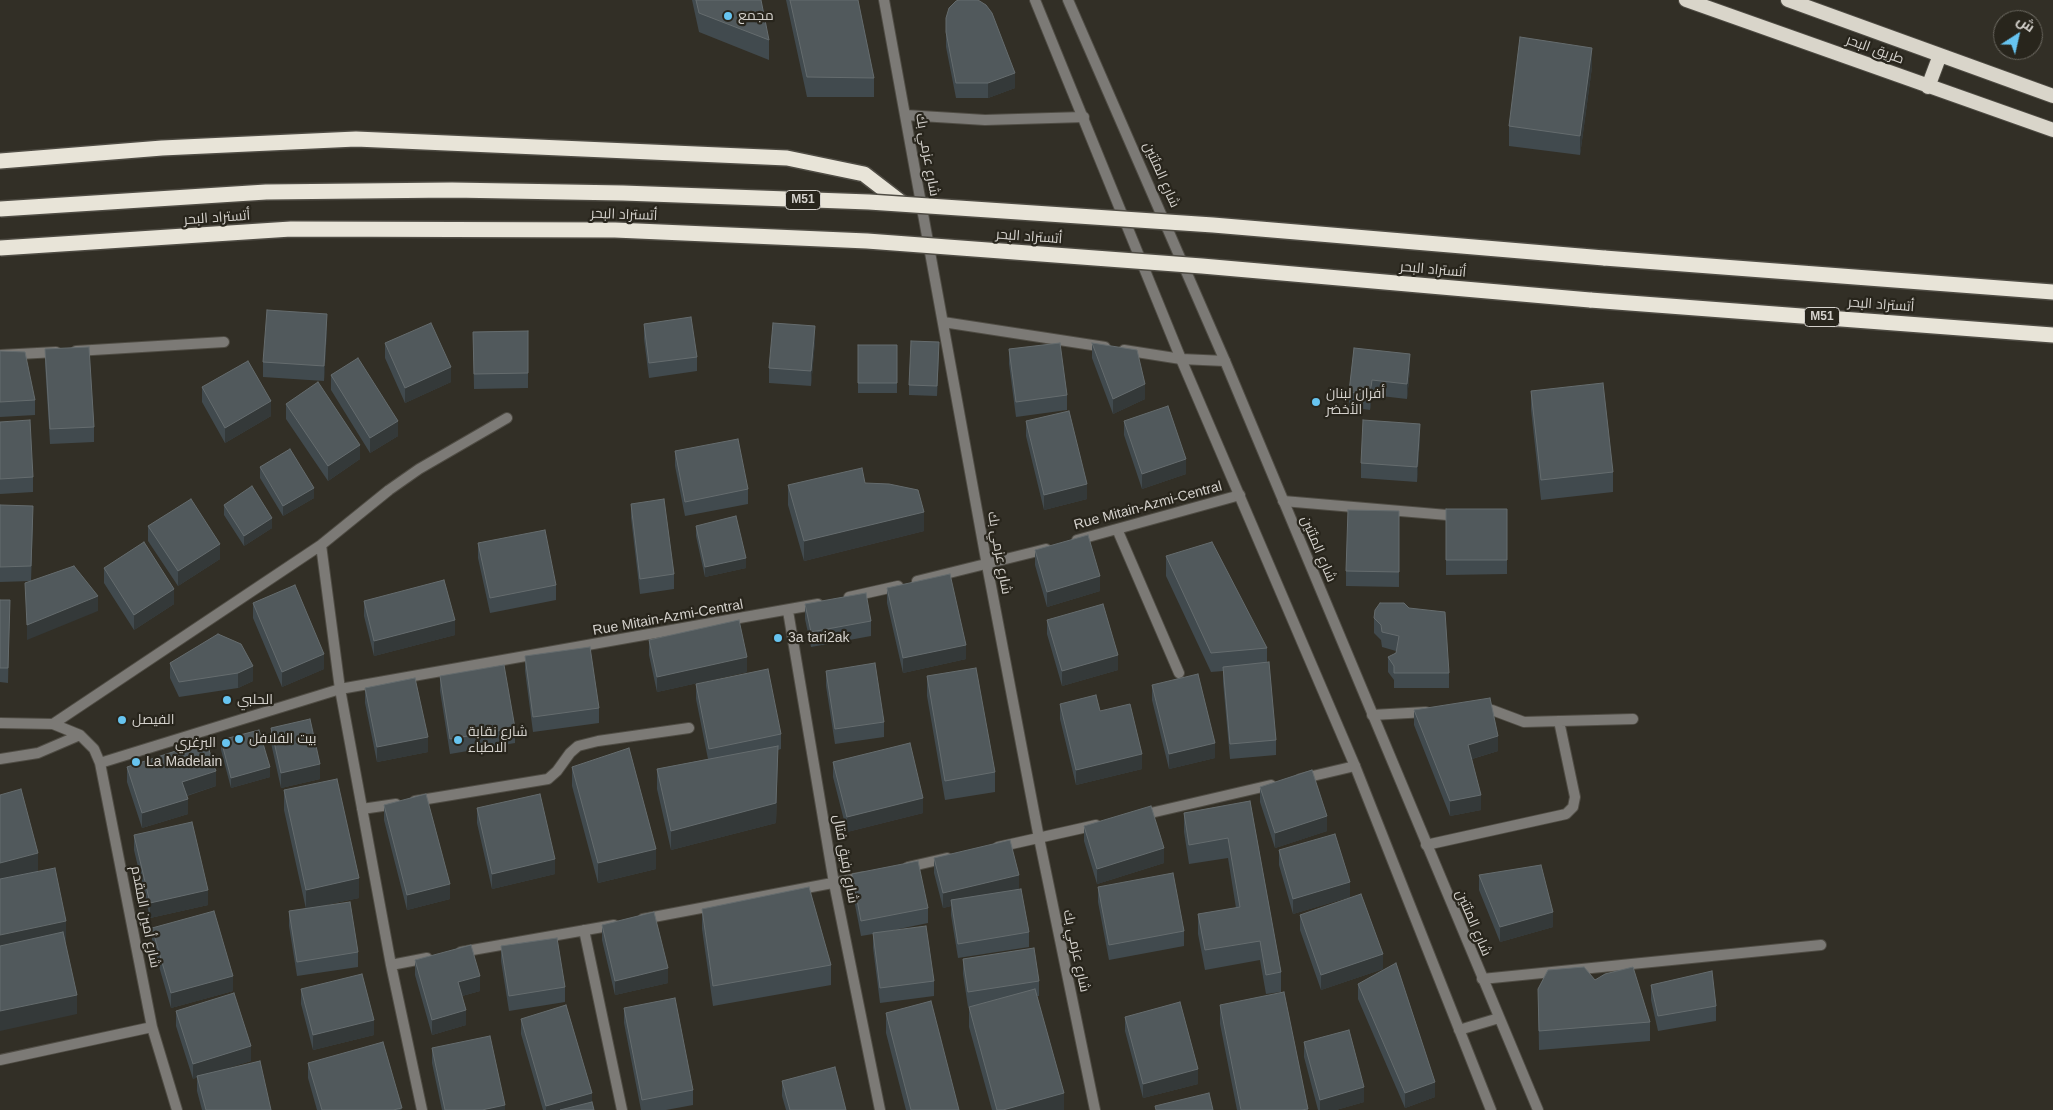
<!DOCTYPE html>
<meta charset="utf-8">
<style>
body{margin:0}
#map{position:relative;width:2053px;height:1110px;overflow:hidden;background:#322f26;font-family:Arial,Cairo,sans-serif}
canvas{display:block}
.north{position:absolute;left:1993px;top:10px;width:50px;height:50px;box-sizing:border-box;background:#28251c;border:1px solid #6d6a62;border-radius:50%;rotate:35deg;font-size:14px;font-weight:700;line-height:20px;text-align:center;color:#d4d1cc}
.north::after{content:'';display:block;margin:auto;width:18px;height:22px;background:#67c4f0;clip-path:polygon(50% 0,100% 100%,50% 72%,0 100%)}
</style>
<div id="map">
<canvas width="2053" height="1110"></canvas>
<div class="north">ش</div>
</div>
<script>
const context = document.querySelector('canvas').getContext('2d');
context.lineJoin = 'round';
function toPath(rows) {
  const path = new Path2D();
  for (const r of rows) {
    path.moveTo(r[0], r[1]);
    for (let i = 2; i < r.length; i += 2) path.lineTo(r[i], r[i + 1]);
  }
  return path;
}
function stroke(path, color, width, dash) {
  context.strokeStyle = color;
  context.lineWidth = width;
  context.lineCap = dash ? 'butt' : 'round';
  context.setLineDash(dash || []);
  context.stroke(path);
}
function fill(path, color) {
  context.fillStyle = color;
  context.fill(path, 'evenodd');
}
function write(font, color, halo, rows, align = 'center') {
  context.font = font + ' Arial,Cairo,sans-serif';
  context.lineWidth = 4.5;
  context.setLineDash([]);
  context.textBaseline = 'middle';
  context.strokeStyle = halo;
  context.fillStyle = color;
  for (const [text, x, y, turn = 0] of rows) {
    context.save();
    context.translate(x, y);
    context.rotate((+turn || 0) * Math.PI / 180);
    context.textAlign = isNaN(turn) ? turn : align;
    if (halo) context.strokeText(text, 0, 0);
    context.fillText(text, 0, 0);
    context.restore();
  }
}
const minor = toPath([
 [884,0,987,565,1039,838,1095,1110],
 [905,115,985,120,1084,117],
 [943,322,1105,347],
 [1124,350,1181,359,1225,361],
 [76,351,224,342],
 [0,355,56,352],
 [1283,501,1459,516],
 [1117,529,1179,673],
 [1077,540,1240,495],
 [321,545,340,689,391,965,422,1110],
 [917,581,1046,549],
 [849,597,898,586],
 [788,611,834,883,880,1110],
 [1480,710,1492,710,1524,722,1633,719],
 [1372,715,1426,712],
 [0,723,53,724,80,735,38,753,0,759],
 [53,724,321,545,389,490,419,469,507,418],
 [80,735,94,749,100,763,152,1027,177,1110],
 [100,763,340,689,818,604],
 [1300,779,1355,766],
 [415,801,548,779,557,771,570,753,578,746,598,741,689,728],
 [362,809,396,804],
 [1142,815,1271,785],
 [1426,845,1566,814,1573,807,1575,797,1559,721],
 [998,847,1096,825],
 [908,867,947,858],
 [643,919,864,877],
 [584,930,622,1110],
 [461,952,614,925],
 [391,965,427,958],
 [1482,979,1821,945],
 [0,1060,152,1027]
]);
const tertiary = toPath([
 [1035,0,1181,359,1355,766,1491,1110],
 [1068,0,1225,361,1538,1110],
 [1459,1030,1499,1018]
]);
const trunk = toPath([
 [1686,0,2053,130],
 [1788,0,2053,96],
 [1928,87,1940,55]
]);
const motorway = toPath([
 [0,161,162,148,356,139,787,158,864,174,903,204],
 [1604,258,2053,292],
 [1590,300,2053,335]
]);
stroke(minor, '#4f4c44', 12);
stroke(tertiary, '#4f4c44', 12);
stroke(trunk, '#4f4c44', 16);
stroke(motorway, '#4f4c44', 18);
stroke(minor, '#7c7a76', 10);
stroke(tertiary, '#7c7a76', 10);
stroke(trunk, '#d9d5ca', 14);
stroke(motorway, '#e8e4d8', 15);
const motorwayBridge = toPath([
 [0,209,266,192,452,190,623,193,869,202,1213,225,1604,258],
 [0,248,291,229,615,230,867,241,1202,266,1590,300]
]);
stroke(motorwayBridge, '#4f4c44', 18, []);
stroke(motorwayBridge, '#e8e4d8', 15);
fill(toPath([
 [692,0,761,0,769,40,769,60,699,32],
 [786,0,858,0,874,78,874,97,807,97],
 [946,18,1015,88,988,98,956,98,946,47],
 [1592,67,1580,155,1509,146,1509,126],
 [644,324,697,357,697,371,649,378,644,339],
 [327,329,324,381,263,377,263,362],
 [528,331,528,388,474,389,473,332],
 [815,341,811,386,769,383,769,368],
 [385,343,451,382,405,403,385,358],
 [1092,343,1145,399,1113,414,1092,358],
 [858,345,897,345,897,393,858,393],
 [1354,348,1410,369,1407,399,1372,395,1370,410,1349,407,1349,392],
 [45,349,94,427,94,442,50,444,45,364],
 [1009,349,1067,395,1067,410,1016,417,1009,364],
 [0,351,35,400,35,415,0,417],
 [939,352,937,396,909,395,909,385],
 [331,375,398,436,370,453,331,390],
 [202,387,271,416,225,443,202,402],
 [1531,391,1613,472,1613,492,1541,500,1531,410],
 [286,404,360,459,328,481,286,419],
 [1026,421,1087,499,1044,510,1026,436],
 [1124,421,1186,474,1142,489,1124,435],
 [0,422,33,477,33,492,0,494],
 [1420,438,1417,482,1361,478,1361,463],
 [675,451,748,489,748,504,685,516,675,466],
 [260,467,314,498,283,516,260,478],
 [865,483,924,531,804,561,788,505,788,485],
 [631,504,674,574,674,589,640,594,631,518],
 [0,505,33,521,31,581,0,582],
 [224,505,272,528,244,546,224,515],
 [1446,509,1507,509,1507,574,1446,575],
 [1399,511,1399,587,1346,586,1346,571],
 [148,526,220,559,178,586,148,541],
 [696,526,746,568,705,577,696,536],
 [478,543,556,585,556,600,490,613,478,558],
 [1035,550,1100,591,1047,607,1035,565],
 [1166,556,1267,648,1267,662,1276,740,1276,755,1230,759,1223,682,1223,671,1211,672,1166,576],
 [104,568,174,604,134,630,104,583],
 [887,588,966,659,903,673,887,603],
 [0,600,10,600,8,683,0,682],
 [364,601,455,635,374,656,364,616],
 [253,603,324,669,282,687,253,618],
 [805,604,871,621,871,636,811,647,805,619],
 [1374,618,1449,673,1449,688,1394,688,1394,680,1388,672,1388,657,1396,653,1396,651,1382,647,1381,640,1374,633],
 [1047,620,1118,670,1062,686,1047,634],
 [649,640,747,672,657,692,649,655],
 [241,644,253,681,238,688,179,697,170,678,170,663],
 [525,656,599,708,599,723,533,732,525,671],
 [826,671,884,722,884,737,835,744,826,686],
 [440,676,515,728,515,743,450,754,440,691],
 [927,676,995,772,995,792,945,800,927,696],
 [696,684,781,734,781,749,778,750,776,823,671,850,657,789,657,769,708,759,696,699],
 [1152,685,1215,758,1169,769,1152,700],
 [365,688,428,752,377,762,365,703],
 [1060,704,1100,711,1142,769,1076,785,1060,719],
 [1414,710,1498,751,1472,759,1481,810,1450,816,1414,725],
 [271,728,320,779,281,788,271,743],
 [221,740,270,777,231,788,221,750],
 [833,762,923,813,847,832,833,777],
 [127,767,216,786,187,796,188,814,142,828,127,782],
 [572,767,656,869,598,883,572,786],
 [1260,787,1327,831,1275,848,1260,802],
 [284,790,359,898,316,907,358,952,358,967,297,976,289,926,289,911,306,909,284,810],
 [1250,801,1281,972,1281,992,1266,994,1260,960,1205,970,1198,934,1198,914,1236,908,1228,858,1189,864,1184,832,1184,813],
 [384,805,450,899,407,910,384,820],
 [477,808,555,874,492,889,477,823],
 [1084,826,1164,863,1097,884,1084,841],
 [134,835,208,905,150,918,134,850],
 [1279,850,1350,897,1293,914,1279,865],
 [934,858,1019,889,1029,932,1029,947,958,958,951,915,951,906,943,908,934,873],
 [852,874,928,908,928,923,889,931,934,981,934,996,880,1003,873,948,873,934,861,936,852,889],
 [1479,875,1553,927,1500,942,1479,890],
 [1098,887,1184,931,1184,946,1109,960,1098,902],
 [702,909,831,965,831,985,713,1006,702,929],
 [1300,915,1383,969,1321,990,1300,930],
 [602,925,668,983,615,995,602,940],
 [152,928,233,991,171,1008,152,942],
 [501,946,565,987,565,1002,509,1011,501,961],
 [963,959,1039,981,1039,996,1037,996,1064,1110,992,1110,969,1027,969,1007,972,1006,968,1007,963,974],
 [415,960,480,991,462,996,466,1025,432,1035,415,975],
 [1595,980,1650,1022,1650,1041,1539,1050,1538,989],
 [1358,984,1435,1097,1405,1108,1358,999],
 [1651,985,1716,1006,1716,1021,1658,1031,1651,1000],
 [301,989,374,1035,313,1050,301,1004],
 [1220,1005,1308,1109,1308,1110,1237,1110,1220,1024],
 [624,1008,693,1090,693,1105,666,1110,641,1110,624,1023],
 [176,1011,251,1061,220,1070,271,1110,202,1110,197,1091,197,1077,193,1079,176,1026],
 [886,1013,959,1110,906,1110,886,1033],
 [1125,1017,1198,1084,1143,1098,1125,1031],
 [521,1019,592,1093,592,1102,594,1110,543,1110,521,1034],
 [1304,1042,1364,1102,1336,1110,1318,1110,1304,1057],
 [432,1048,505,1110,442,1110,432,1063],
 [308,1063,402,1110,317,1110,308,1078],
 [782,1081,846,1110,786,1110,782,1096]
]), '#414a4e');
fill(toPath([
 [1592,48,1592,67,1580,155,1580,136],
 [1015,73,1015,88,988,98,988,83],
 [327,314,327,329,324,381,324,366],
 [815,326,815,341,811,386,811,371],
 [939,342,939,352,937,396,937,386],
 [1410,354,1410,369,1407,399,1407,384],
 [451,367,451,382,405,403,405,388],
 [1372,380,1372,395,1370,410,1370,395],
 [1145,384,1145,399,1113,414,1113,399],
 [271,401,271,416,225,443,225,428],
 [398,421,398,436,370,453,370,438],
 [1420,424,1420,438,1417,482,1417,467],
 [360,445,360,459,328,481,328,466],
 [1186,459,1186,474,1142,489,1142,474],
 [1087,484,1087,499,1044,510,1044,495],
 [314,488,314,498,283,516,283,506],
 [924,512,924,531,804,561,804,541],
 [272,518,272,528,244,546,244,536],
 [220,544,220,559,178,586,178,571],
 [746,558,746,568,705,577,705,567],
 [1100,576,1100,591,1047,607,1047,592],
 [174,589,174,604,134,630,134,615],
 [98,596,98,611,27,640,27,625],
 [455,620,455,635,374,656,374,641],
 [966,645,966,659,903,673,903,658],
 [324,654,324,669,282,687,282,672],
 [1118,655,1118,670,1062,686,1062,671],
 [747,657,747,672,657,692,657,677],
 [253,666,253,681,238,688,238,673],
 [1498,736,1498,751,1468,760,1468,745],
 [428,737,428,752,377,762,377,747],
 [1215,743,1215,758,1169,769,1169,754],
 [778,746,776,823,671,850,671,831],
 [1142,754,1142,769,1076,785,1076,770],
 [320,764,320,779,281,788,281,773],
 [270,767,270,777,231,788,231,778],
 [216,771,216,786,182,797,182,782],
 [1481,795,1481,810,1450,816,1450,801],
 [923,798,923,813,847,832,847,817],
 [188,799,188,814,142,828,142,813],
 [1327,816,1327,831,1275,848,1275,833],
 [1164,848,1164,863,1097,884,1097,869],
 [656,849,656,869,598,883,598,863],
 [38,853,38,872,0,882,0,863],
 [555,859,555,874,492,889,492,874],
 [1019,875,1019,890,951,900,951,906,943,908,943,893],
 [359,878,359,898,306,909,306,890],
 [1350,882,1350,897,1293,914,1293,899],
 [450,884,450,899,407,910,407,895],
 [208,890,208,905,150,918,150,903],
 [1553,912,1553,927,1500,942,1500,927],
 [66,921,66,941,0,955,0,935],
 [1383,954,1383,969,1321,990,1321,975],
 [668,968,668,983,615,995,615,981],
 [233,976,233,991,171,1008,171,993],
 [480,976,480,991,458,997,458,982],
 [77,995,77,1014,0,1031,0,1011],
 [466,1010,466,1025,432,1035,432,1020],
 [374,1020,374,1035,313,1050,313,1035],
 [251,1046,251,1061,193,1079,193,1064],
 [1198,1069,1198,1084,1143,1098,1143,1084],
 [1435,1082,1435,1097,1405,1108,1405,1093],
 [1364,1087,1364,1102,1336,1110,1320,1110,1320,1100],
 [592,1093,592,1108,584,1110,546,1110,546,1106],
 [1064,1093,1064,1110,1003,1110],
 [505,1105,505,1110,482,1110]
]), '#343939');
const building = toPath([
 [696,0,761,0,769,40,699,13,696,0],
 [790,0,858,0,874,78,807,77,790,0],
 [959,0,978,0,986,5,992,13,1015,73,988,83,956,83,946,32,946,18,949,8,956,1,959,0],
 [1520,37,1592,48,1580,136,1509,126,1520,37],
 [267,310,327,314,324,366,263,362,267,310],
 [691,317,697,357,649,363,644,324,691,317],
 [431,323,451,367,405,388,385,343,431,323],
 [773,323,815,326,811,371,769,368,773,323],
 [528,331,528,373,474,374,473,332,528,331],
 [911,341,939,342,937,386,909,385,911,341],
 [1060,343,1067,395,1016,402,1009,349,1060,343],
 [1092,343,1137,350,1145,384,1113,399,1092,343],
 [858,345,897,345,897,383,858,383,858,345],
 [89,347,94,427,50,429,45,349,89,347],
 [1354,348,1410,354,1407,384,1372,380,1370,395,1349,392,1354,348],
 [0,351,25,352,35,400,0,402,0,351],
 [358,358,398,421,370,438,331,375,358,358],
 [248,361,271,401,225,428,202,387,248,361],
 [318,382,360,445,328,466,286,404,318,382],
 [1603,383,1613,472,1541,480,1531,391,1603,383],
 [1168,406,1186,459,1142,474,1124,421,1168,406],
 [1069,411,1087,484,1044,495,1026,421,1069,411],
 [30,420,33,477,0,479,0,422,30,420],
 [1363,420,1420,424,1417,467,1361,463,1363,420],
 [738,439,748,489,685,502,675,451,738,439],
 [290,449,314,488,283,506,260,467,290,449],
 [862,468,865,483,889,484,918,490,924,512,804,541,788,485,862,468],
 [252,486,272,518,244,536,224,505,252,486],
 [191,499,220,544,178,571,148,526,191,499],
 [664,499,674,574,640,579,631,504,664,499],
 [0,505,33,506,31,566,0,567,0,505],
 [1446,509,1507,509,1507,560,1446,560,1446,509],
 [1348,510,1399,511,1399,572,1346,571,1348,510],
 [736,516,746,558,705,567,696,526,736,516],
 [545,530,556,585,490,598,478,543,545,530],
 [1088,535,1100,576,1047,592,1035,550,1088,535],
 [144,542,174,589,134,615,104,568,144,542],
 [1212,542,1267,648,1211,653,1166,556,1212,542],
 [74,566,98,596,27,625,25,583,74,566],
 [950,574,966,645,903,658,887,588,950,574],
 [444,580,455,620,374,641,364,601,444,580],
 [295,585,324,654,282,672,253,603,295,585],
 [866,593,871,621,811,632,805,604,866,593],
 [0,600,10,600,8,668,0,668,0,600],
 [1380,603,1404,603,1409,608,1445,612,1449,673,1394,673,1394,666,1388,657,1396,653,1399,636,1382,632,1381,625,1374,618,1375,610,1380,603],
 [1103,604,1118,655,1062,671,1047,620,1103,604],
 [739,620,747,657,657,677,649,640,739,620],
 [218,634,241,644,253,666,238,673,179,682,170,663,218,634],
 [590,647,599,708,533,717,525,656,590,647],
 [1269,662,1276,740,1230,744,1223,667,1269,662],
 [875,663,884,722,835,729,826,671,875,663],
 [504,665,515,728,450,739,440,676,504,665],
 [976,668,995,772,945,781,927,676,976,668],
 [768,669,781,734,709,749,696,684,768,669],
 [1198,674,1215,743,1169,754,1152,685,1198,674],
 [415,678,428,737,377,747,365,688,415,678],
 [1096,695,1100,711,1130,704,1142,754,1076,770,1060,704,1096,695],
 [1490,698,1498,736,1468,745,1481,795,1450,801,1414,710,1490,698],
 [310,719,320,764,281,773,271,728,310,719],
 [259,730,270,767,231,778,221,740,259,730],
 [206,741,216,771,182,782,188,799,142,813,127,767,206,741],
 [910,743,923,798,847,817,833,762,910,743],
 [778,746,776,803,671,831,657,769,778,746],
 [629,748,656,849,598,863,572,767,629,748],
 [1312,770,1327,816,1275,833,1260,787,1312,770],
 [337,779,359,878,306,890,284,790,337,779],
 [21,789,38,853,0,863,0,795,21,789],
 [426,794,450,884,407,895,384,805,426,794],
 [540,794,555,859,492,874,477,808,540,794],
 [1250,801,1281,972,1266,975,1260,941,1205,950,1198,914,1240,907,1228,838,1189,845,1184,813,1250,801],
 [1151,806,1164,848,1097,869,1084,826,1151,806],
 [192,822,208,890,150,903,134,835,192,822],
 [1335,834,1350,882,1293,899,1279,850,1335,834],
 [1010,840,1019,875,943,893,934,858,1010,840],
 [918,861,928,908,861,921,852,874,918,861],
 [1541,865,1553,912,1500,927,1479,875,1541,865],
 [55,868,66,921,0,935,0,879,55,868],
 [1173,873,1184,931,1109,945,1098,887,1173,873],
 [809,887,831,965,713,986,702,909,809,887],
 [1021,889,1029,932,958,944,951,900,1021,889],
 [1361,894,1383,954,1321,975,1300,915,1361,894],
 [350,902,358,952,297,962,289,911,350,902],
 [214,911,233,976,171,993,152,928,214,911],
 [654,912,668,968,615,981,602,925,654,912],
 [926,926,934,981,880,988,873,933,926,926],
 [63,932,77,995,0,1011,0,946,63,932],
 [557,938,565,987,509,996,501,946,557,938],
 [471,945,480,976,458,982,466,1010,432,1020,415,960,471,945],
 [1034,948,1039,981,968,992,963,959,1034,948],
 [1396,963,1435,1082,1405,1093,1358,984,1396,963],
 [1584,967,1595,980,1605,974,1633,967,1650,1022,1539,1031,1538,989,1548,970,1584,967],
 [1712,971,1716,1006,1658,1016,1651,985,1712,971],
 [362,974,374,1020,313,1035,301,989,362,974],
 [1035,989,1064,1093,1003,1110,997,1110,969,1007,1035,989],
 [1284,992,1308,1109,1301,1110,1241,1110,1220,1005,1284,992],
 [234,993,251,1046,193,1064,176,1011,234,993],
 [675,998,693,1090,642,1100,624,1008,675,998],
 [931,1001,959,1110,911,1110,886,1013,931,1001],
 [1180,1002,1198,1069,1143,1084,1125,1017,1180,1002],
 [566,1005,592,1093,546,1106,521,1019,566,1005],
 [1349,1030,1364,1087,1320,1100,1304,1042,1349,1030],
 [490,1036,505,1105,482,1110,445,1110,432,1048,490,1036],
 [383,1042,402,1108,393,1110,322,1110,308,1063,383,1042],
 [260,1061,271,1110,206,1110,197,1076,260,1061],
 [835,1067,846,1110,790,1110,782,1081,835,1067],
 [1209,1093,1213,1110,1156,1110,1155,1106,1209,1093],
 [592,1102,594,1110,560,1110,592,1102]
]);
fill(building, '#51595c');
stroke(building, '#656c6e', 1);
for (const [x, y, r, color] of [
 [728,16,5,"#67c4f0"],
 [1316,402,5,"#67c4f0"],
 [778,638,5,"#67c4f0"],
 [227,700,5,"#67c4f0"],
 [122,720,5,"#67c4f0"],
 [239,739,5,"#67c4f0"],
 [458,740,5,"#67c4f0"],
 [226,743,5,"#67c4f0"],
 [136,762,5,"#67c4f0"]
]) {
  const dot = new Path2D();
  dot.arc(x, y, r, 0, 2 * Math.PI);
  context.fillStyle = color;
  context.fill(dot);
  stroke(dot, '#28251c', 2);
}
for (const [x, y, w] of [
 [803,200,35],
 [1822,317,35]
]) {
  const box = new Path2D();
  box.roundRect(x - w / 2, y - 9.5, w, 19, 4);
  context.fillStyle = '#28251c';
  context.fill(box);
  stroke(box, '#d4d1cc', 1);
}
write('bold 12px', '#d4d1cc', null, [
 ["M51",803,200],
 ["M51",1822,317]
]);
write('14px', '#d4d1cc', '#28251c', [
 ["مجمع",738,16],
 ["أفران لبنان",1326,394],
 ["الأخضر",1326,410],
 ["3a tari2ak",788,638],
 ["الحلبي",237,700],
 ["الفيصل",132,720],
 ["شارع نقابة",468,732],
 ["الاطباء",468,748],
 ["بيت الفلافل",249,739],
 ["البرغري",216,743,"right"],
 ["La Madelain",146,762]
], 'left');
write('14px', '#d4d1cc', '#28251c', [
 ["طريق البحر",1875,50,20],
 ["شارع عزمي بك",927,155,80],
 ["شارع المئتين",1161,175,66],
 ["أتستراد البحر",624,215,2],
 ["أتستراد البحر",217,218,-4],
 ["أتستراد البحر",1029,237,4],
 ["أتستراد البحر",1433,270,5],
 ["أتستراد البحر",1881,305,4],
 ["Rue Mitain-Azmi-Central",1148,506,-15],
 ["شارع المئتين",1318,549,67],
 ["شارع عزمي بك",999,553,80],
 ["Rue Mitain-Azmi-Central",668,618,-10],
 ["شارع رفيق فتال",845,859,80],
 ["شارع أمين المقدم",145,917,79],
 ["شارع المئتين",1473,923,67],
 ["شارع عزمي بك",1076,951,78]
]);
</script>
